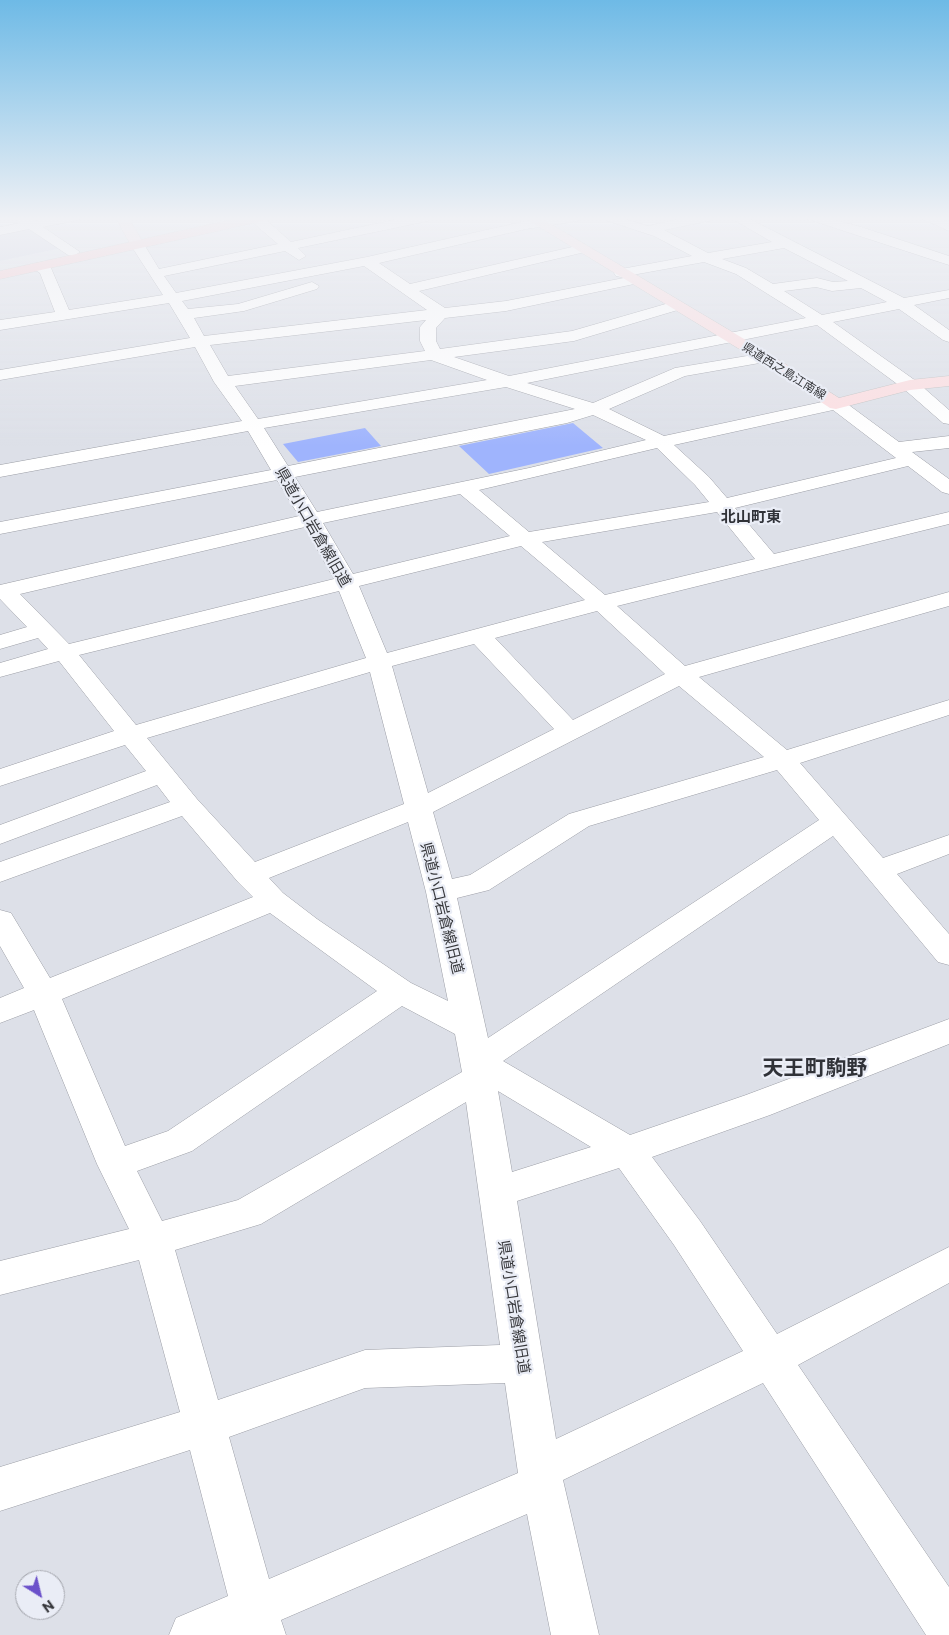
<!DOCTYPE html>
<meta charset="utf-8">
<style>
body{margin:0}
#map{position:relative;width:949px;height:1635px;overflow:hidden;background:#dde0e8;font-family:Commissioner,sans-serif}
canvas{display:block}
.north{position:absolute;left:15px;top:1570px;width:50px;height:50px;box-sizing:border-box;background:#eaedf6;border:1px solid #a3a5ac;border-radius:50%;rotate:144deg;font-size:14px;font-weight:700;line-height:20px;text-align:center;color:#38393d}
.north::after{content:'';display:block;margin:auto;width:18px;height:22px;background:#6b51ca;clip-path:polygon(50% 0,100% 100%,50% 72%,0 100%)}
</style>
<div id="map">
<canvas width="949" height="1635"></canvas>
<div class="north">N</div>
</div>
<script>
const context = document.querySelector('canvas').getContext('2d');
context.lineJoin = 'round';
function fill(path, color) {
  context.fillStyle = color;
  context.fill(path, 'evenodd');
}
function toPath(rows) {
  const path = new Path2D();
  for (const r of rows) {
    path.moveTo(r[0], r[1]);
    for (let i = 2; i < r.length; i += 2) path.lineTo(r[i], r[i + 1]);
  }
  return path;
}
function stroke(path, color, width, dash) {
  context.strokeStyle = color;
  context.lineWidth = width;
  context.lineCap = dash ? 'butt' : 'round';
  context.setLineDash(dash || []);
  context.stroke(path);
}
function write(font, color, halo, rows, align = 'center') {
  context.font = font + ' Commissioner,"Noto Sans JP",sans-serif';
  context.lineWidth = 4.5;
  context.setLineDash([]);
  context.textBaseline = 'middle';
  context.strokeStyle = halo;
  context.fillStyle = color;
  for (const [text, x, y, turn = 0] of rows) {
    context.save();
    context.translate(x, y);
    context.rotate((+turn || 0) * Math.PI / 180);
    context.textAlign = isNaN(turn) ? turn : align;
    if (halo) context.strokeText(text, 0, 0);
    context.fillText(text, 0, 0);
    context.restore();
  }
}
fill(toPath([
 [31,228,62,248,0,261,0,232]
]), '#cfd4e4');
fill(toPath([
 [573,423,603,448,489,474,459,446],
 [365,428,381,446,298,462,283,444]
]), '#9fb4fd');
const minor = toPath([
 [19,217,29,217,34,221,51,217,80,217,79,220,43,227,80,252,73,256,68,255,29,229,0,235,0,227,20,223,17,220,19,217],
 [251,217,263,217,291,242,407,217,434,217,428,221,298,248,306,256,299,260,285,251,164,276,176,293,367,257,526,221,549,217,584,217,578,221,526,229,379,263,410,284,581,245,588,249,581,253,419,291,445,308,506,301,634,276,641,280,634,284,506,311,445,318,436,328,436,341,440,349,572,331,676,301,684,306,681,309,574,341,454,357,509,376,806,318,736,274,704,262,621,277,616,276,614,273,616,270,692,256,654,236,596,217,618,217,648,226,688,217,715,217,714,220,664,230,708,253,772,242,729,217,746,217,904,298,949,290,949,298,914,305,949,330,949,342,943,340,899,309,833,322,916,381,949,410,949,424,943,423,904,389,817,325,527,383,593,403,675,368,765,353,771,355,773,358,771,361,685,376,609,409,664,436,836,399,842,400,899,442,949,436,949,448,912,452,949,479,949,494,942,492,908,466,735,508,774,554,949,512,949,524,617,606,685,666,949,592,949,606,699,677,787,750,949,700,949,715,800,763,883,858,949,835,949,854,897,874,949,934,949,965,938,962,833,836,503,1061,630,1135,746,1095,949,1019,949,1044,770,1115,652,1157,700,1221,777,1334,949,1247,949,1283,798,1365,949,1587,949,1635,926,1635,763,1383,563,1480,599,1635,551,1635,527,1514,281,1620,286,1635,169,1635,176,1618,228,1596,190,1450,0,1511,0,1467,180,1412,139,1260,0,1295,0,1261,129,1229,97,1164,34,1010,0,1023,0,998,24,988,0,946,0,910,11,913,50,978,253,897,238,882,182,816,0,882,0,862,170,802,157,785,0,844,0,825,146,771,125,745,0,786,0,769,114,731,59,661,0,677,0,663,48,649,38,638,0,649,0,635,27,627,0,599,0,585,299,516,277,480,0,534,0,522,271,470,248,431,0,477,0,465,242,421,214,382,195,347,0,380,0,370,190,338,169,303,0,330,0,320,55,312,40,273,31,267,33,264,38,263,51,268,69,310,163,295,130,244,132,241,142,241,159,269,278,244,252,222,251,217],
 [784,248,848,281,833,282,817,278,773,284,746,268,722,259,784,248],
 [364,266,427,310,204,336,194,318,244,311,317,289,319,286,312,282,238,304,188,309,182,301,364,266],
 [816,287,832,291,861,288,887,302,822,315,784,291,816,287],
 [426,320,420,327,420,341,425,351,228,376,210,345,426,320],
 [431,360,487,380,258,419,235,386,431,360],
 [506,387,575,409,288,466,264,428,506,387],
 [833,410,896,458,727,498,709,477,674,445,833,410],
 [593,415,646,440,529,468,317,512,295,477,567,423,593,415],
 [657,448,695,485,709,502,529,532,479,490,657,448],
 [460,494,510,536,353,574,323,523,460,494],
 [717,512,755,559,605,595,542,542,717,512],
 [305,527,334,579,69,644,20,594,305,527],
 [521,546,585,600,387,653,359,586,521,546],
 [339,591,366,658,136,725,79,655,339,591],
 [597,611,665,674,573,720,495,638,597,611],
 [474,644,554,729,428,793,392,666,474,644],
 [370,672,404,804,255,862,197,799,147,738,370,672],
 [679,686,764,757,569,814,470,875,452,879,433,812,679,686],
 [777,770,819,820,488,1038,457,898,489,890,589,826,777,770],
 [408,822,426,892,448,1001,411,983,317,919,283,893,269,878,408,822],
 [270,913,377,991,168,1131,125,1146,62,999,270,913],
 [402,1006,455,1034,462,1072,238,1200,162,1221,137,1171,192,1151,402,1006],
 [498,1091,591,1147,512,1172,498,1091],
 [466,1102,500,1345,365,1350,218,1400,175,1250,261,1224,466,1102],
 [619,1168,674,1245,743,1351,556,1439,517,1201,619,1168],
 [505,1383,518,1473,269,1579,229,1437,365,1388,505,1383],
 [801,217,824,217,858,226,949,256,949,265,801,217],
 [918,217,937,217,949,222,949,231,918,217]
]);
const major = toPath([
 [115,217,128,217,144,244,142,247,132,247,115,217],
 [523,217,539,217,771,355,839,398,910,380,949,376,949,386,910,390,836,409,830,408,759,361,523,217]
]);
const highway = toPath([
 [243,217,269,217,263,221,0,279,0,271,243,217]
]);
stroke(minor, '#9b9da5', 1);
stroke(major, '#bfc0c1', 1);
stroke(highway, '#bfc0c1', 1);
fill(minor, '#fff');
fill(major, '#fcdee1');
fill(highway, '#fac8cd');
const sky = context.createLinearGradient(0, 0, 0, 446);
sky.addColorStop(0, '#6ebae6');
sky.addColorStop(0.49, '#f0f1f5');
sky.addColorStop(1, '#f0f1f500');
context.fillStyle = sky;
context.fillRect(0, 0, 949, 446);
write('12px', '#38393d', '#eaedf6', [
 ["県道西之島江南線",784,371,32]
]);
write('bold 15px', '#303238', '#eaedf6', [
 ["北山町東",751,517]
]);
write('15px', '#38393d', '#eaedf6', [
 ["県道小口岩倉線旧道",313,527,60],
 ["県道小口岩倉線旧道",442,908,76],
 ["県道小口岩倉線旧道",514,1307,81]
]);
write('bold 21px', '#303238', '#eaedf6', [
 ["天王町駒野",815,1068]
]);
</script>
